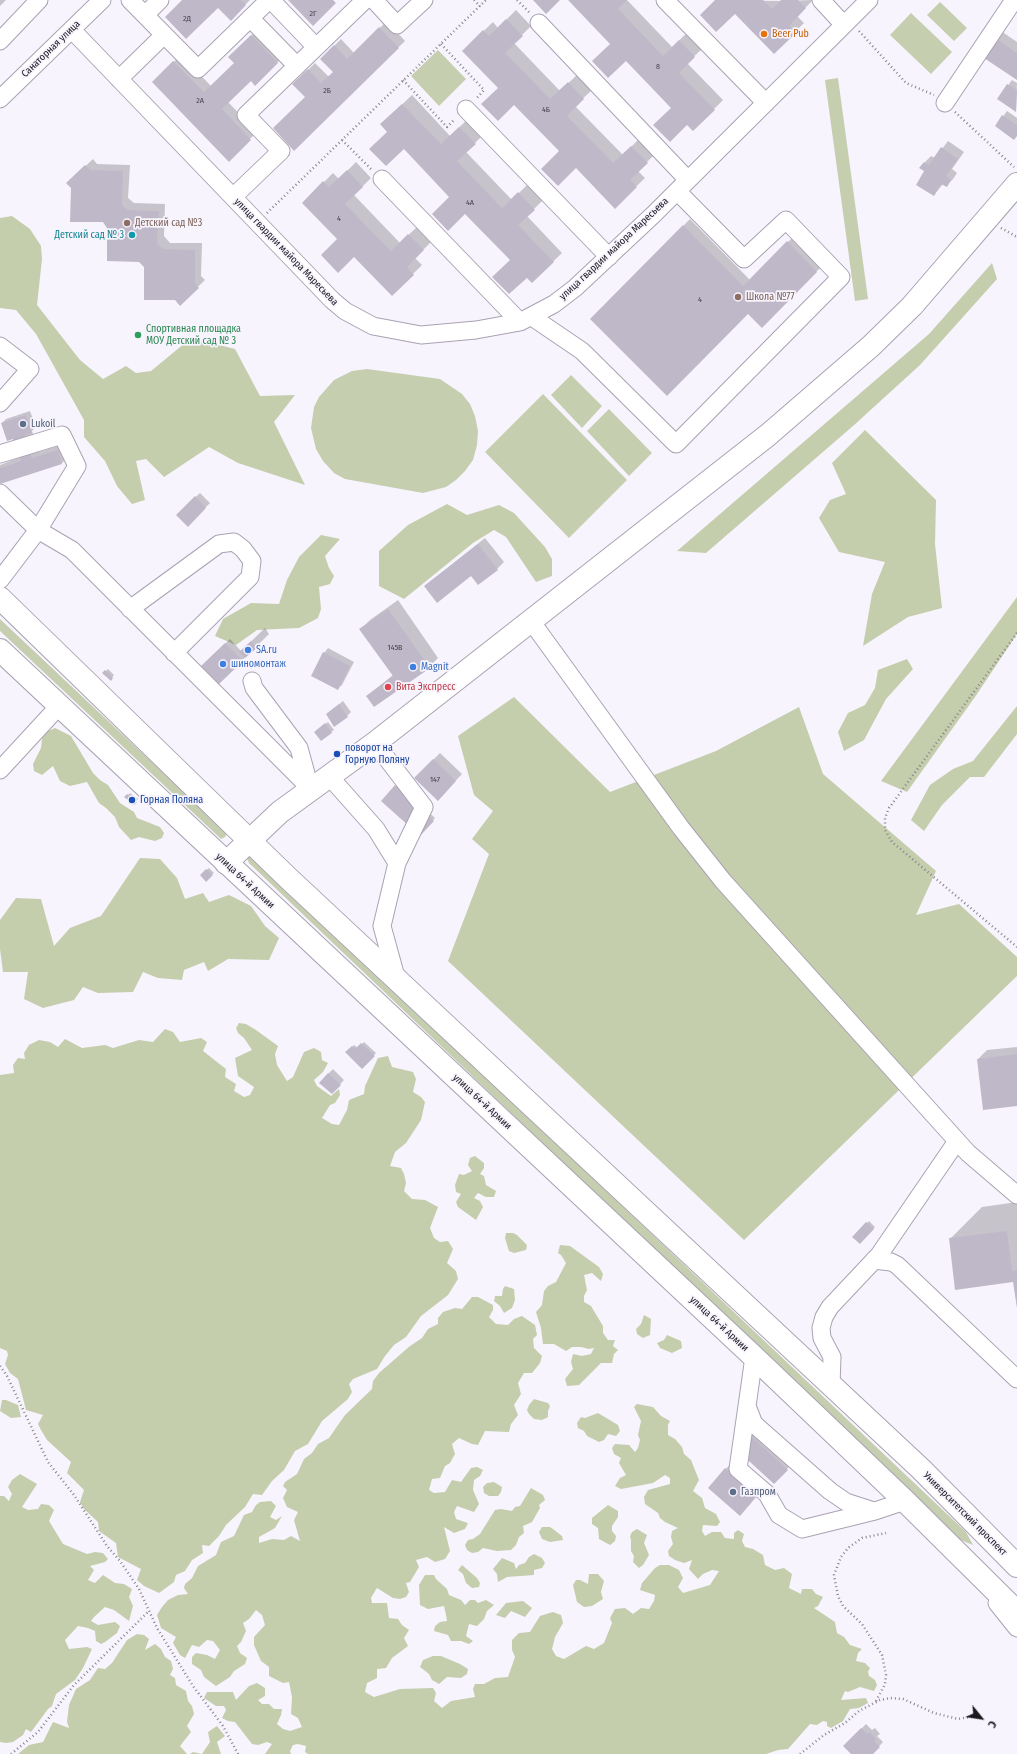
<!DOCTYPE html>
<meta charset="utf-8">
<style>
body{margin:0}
#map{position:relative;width:1017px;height:1754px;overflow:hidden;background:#f8f4fe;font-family:"Fira Sans Condensed",sans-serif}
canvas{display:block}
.north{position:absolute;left:961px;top:1698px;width:40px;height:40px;-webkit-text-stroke:3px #f8f4fe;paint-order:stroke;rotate:120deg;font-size:11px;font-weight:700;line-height:16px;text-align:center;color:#1a171d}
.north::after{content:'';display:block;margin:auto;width:14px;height:18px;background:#1a171d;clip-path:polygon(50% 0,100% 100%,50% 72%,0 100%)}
</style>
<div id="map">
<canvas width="1017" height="1754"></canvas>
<div class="north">С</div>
</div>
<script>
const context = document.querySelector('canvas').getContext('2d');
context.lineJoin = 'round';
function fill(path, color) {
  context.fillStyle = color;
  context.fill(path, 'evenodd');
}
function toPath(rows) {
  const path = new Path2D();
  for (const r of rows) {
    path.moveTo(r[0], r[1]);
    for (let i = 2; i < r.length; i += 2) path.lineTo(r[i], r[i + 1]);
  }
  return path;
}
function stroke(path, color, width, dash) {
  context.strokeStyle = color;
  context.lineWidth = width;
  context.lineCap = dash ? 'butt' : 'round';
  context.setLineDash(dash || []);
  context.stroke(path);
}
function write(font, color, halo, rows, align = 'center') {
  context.font = font + ' "Fira Sans Condensed",sans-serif';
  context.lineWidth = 3.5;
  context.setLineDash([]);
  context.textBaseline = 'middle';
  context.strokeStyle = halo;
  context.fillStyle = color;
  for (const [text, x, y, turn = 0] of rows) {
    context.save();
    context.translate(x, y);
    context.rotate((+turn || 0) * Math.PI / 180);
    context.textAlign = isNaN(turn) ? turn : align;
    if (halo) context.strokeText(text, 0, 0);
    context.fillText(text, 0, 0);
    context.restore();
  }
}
fill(toPath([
 [940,2,967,28,954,41,927,15],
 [911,13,952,52,931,74,890,35],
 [438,50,466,79,439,106,411,76],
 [838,78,868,299,855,301,825,80],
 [367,369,440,379,462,394,470,404,475,416,478,431,477,445,473,460,465,471,456,480,446,487,423,493,345,479,334,473,323,461,316,449,311,428,314,407,319,397,334,380,352,371],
 [571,375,602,406,582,428,551,395],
 [543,394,627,480,569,538,485,452],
 [609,409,652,453,629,476,587,431],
 [0,619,227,833,225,837,221,839,0,631],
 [247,853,253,856,966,1532,973,1545,958,1539,249,863,246,856]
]), '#c6ceb0');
fill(toPath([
 [12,216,30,229,41,246,42,259,37,305,80,360,103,379,126,366,136,373,151,371,191,338,235,349,260,396,295,395,274,422,305,485,238,463,209,447,164,477,146,459,136,461,145,500,132,504,117,486,105,461,84,437,84,420,36,334,16,310,0,308,0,218],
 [992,263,997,279,920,365,853,426,706,553,677,551,929,334],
 [865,430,936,500,935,544,942,608,908,617,863,646,872,594,885,562,839,552,819,518,830,500,846,494,832,463],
 [447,504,467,515,499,505,514,513,545,547,552,559,552,576,536,582,506,537,494,530,473,543,404,599,379,586,379,551,408,525],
 [321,535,340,539,325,556,329,568,334,576,330,584,319,587,321,609,318,618,299,628,257,630,236,645,215,636,223,619,251,603,279,604,287,580,299,557],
 [1017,597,1017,634,975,697,907,792,881,781],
 [907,659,913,669,886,699,864,740,844,751,838,732,848,713,865,705,875,688,878,670],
 [514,697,610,792,716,751,799,707,823,774,936,871,916,915,959,904,1017,957,1017,976,744,1240,448,961,489,854,472,839,493,811,474,795,458,736],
 [1017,706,1017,734,984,777,970,777,942,805,924,831,911,820,930,785,953,769,973,761],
 [55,728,71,736,93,773,100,780,108,785,120,803,134,812,137,818,160,827,164,833,162,838,155,841,139,837,131,840,119,827,115,817,106,808,99,803,87,782,70,786,60,781,53,766,42,775,34,771,33,764,41,748,42,739,46,732],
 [140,858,160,859,177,878,185,899,203,893,209,902,229,895,251,906,265,926,279,938,269,960,228,959,208,971,204,962,184,970,182,980,158,978,143,972,133,992,98,993,83,987,74,1000,43,1008,24,999,28,972,3,972,0,949,0,920,16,898,41,899,54,946,70,928,101,916],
 [239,1023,246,1024,256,1030,278,1046,275,1054,277,1065,287,1081,293,1077,304,1052,314,1048,321,1052,322,1060,328,1063,323,1072,314,1080,317,1086,331,1096,339,1089,340,1095,335,1103,330,1105,322,1118,332,1124,339,1125,347,1110,349,1100,364,1094,365,1086,378,1058,388,1056,392,1067,413,1072,416,1079,413,1092,421,1097,425,1102,421,1120,406,1143,395,1152,390,1166,401,1168,404,1174,406,1183,404,1191,412,1199,425,1200,438,1207,430,1228,434,1238,440,1242,448,1241,453,1249,447,1263,456,1271,458,1279,448,1295,421,1316,406,1337,394,1345,385,1356,377,1369,353,1379,349,1384,352,1392,348,1399,322,1421,308,1444,295,1451,284,1470,272,1481,262,1495,253,1494,245,1507,226,1525,219,1536,209,1546,202,1545,203,1553,192,1560,185,1571,176,1575,174,1582,159,1593,144,1586,137,1580,141,1569,118,1557,116,1543,99,1531,98,1522,84,1509,80,1502,84,1490,67,1473,71,1462,47,1440,41,1430,38,1424,43,1415,26,1410,18,1379,10,1373,5,1364,8,1355,7,1351,0,1348,0,1075,14,1073,13,1065,18,1058,25,1059,24,1053,29,1045,39,1040,50,1042,58,1047,65,1039,82,1048,105,1045,113,1048,139,1040,153,1042,165,1029,173,1032,180,1042,201,1038,207,1042,203,1051,226,1069,225,1077,236,1084,234,1091,244,1097,250,1095,254,1087,238,1076,235,1058,252,1050,244,1038,238,1033,236,1028],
 [475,1156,484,1163,484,1168,480,1174,484,1176,486,1185,496,1191,494,1197,486,1197,478,1193,474,1198,480,1201,483,1207,476,1220,458,1207,456,1202,461,1194,456,1192,455,1185,459,1174,464,1175,472,1171,468,1165,470,1158],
 [506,1233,513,1233,517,1235,527,1245,526,1250,514,1253,509,1251,505,1238],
 [560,1245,570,1246,599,1267,603,1274,601,1281,592,1273,584,1275,587,1290,584,1296,584,1302,591,1306,603,1326,603,1333,608,1340,615,1340,613,1346,618,1350,614,1354,612,1363,601,1363,579,1385,567,1386,565,1379,573,1369,571,1362,573,1354,582,1356,591,1354,594,1348,589,1349,581,1347,572,1347,566,1351,554,1344,543,1344,541,1328,536,1312,542,1305,544,1291,548,1286,556,1282,566,1263,561,1255,558,1253],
 [505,1286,514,1289,515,1300,512,1308,504,1313,500,1306,494,1301,495,1296,502,1296,503,1289],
 [472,1297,478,1297,493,1305,493,1310,489,1317,496,1324,508,1325,514,1319,522,1316,535,1325,537,1335,533,1339,534,1348,542,1356,540,1363,532,1373,524,1373,518,1383,521,1394,514,1405,518,1415,511,1424,509,1432,485,1431,478,1445,472,1444,459,1438,452,1444,455,1454,450,1463,445,1466,440,1478,432,1479,429,1490,434,1493,445,1492,452,1480,461,1482,471,1468,477,1467,483,1470,480,1476,474,1480,473,1490,479,1504,474,1512,457,1506,454,1512,456,1519,468,1523,465,1529,454,1533,444,1527,450,1551,445,1559,435,1562,427,1557,416,1560,419,1567,410,1582,406,1583,409,1592,406,1597,400,1599,393,1598,377,1588,375,1591,371,1598,372,1603,387,1603,389,1618,398,1619,402,1625,409,1630,404,1638,408,1646,392,1658,386,1668,377,1669,377,1678,367,1683,365,1692,374,1697,400,1689,433,1688,436,1693,434,1701,442,1708,451,1701,475,1697,473,1689,475,1684,484,1684,495,1678,508,1677,515,1657,512,1650,512,1640,519,1633,530,1632,540,1616,553,1612,561,1615,563,1623,555,1637,552,1649,556,1656,564,1659,586,1646,594,1649,604,1643,612,1623,610,1618,615,1609,625,1608,633,1614,641,1608,649,1609,654,1601,655,1595,640,1590,642,1583,655,1568,660,1565,669,1565,679,1570,683,1578,678,1587,683,1593,710,1585,719,1571,712,1570,703,1574,698,1579,689,1569,692,1560,684,1563,675,1560,669,1556,668,1551,673,1544,671,1537,672,1531,678,1528,665,1522,660,1518,658,1513,645,1504,644,1497,648,1490,670,1484,670,1478,665,1475,653,1483,621,1489,615,1486,620,1478,626,1475,619,1463,621,1458,614,1454,612,1448,615,1444,629,1445,635,1452,638,1448,640,1440,638,1435,641,1421,634,1407,637,1404,653,1407,661,1416,670,1421,668,1425,668,1435,675,1439,682,1447,684,1454,691,1460,699,1480,693,1491,702,1498,705,1508,716,1514,720,1522,717,1526,703,1525,702,1531,705,1536,712,1532,721,1532,725,1538,734,1539,734,1533,738,1530,744,1534,742,1541,745,1547,753,1549,763,1555,765,1565,775,1570,784,1568,792,1574,789,1588,801,1594,802,1589,812,1589,816,1594,823,1597,818,1606,814,1608,835,1622,837,1633,844,1637,850,1645,862,1649,858,1653,856,1661,865,1663,870,1668,868,1672,869,1676,875,1680,877,1685,874,1691,860,1687,848,1692,845,1691,841,1700,866,1698,868,1703,859,1708,850,1709,843,1721,831,1728,827,1726,827,1722,823,1721,817,1725,810,1724,788,1749,778,1750,766,1754,308,1754,305,1752,306,1746,298,1744,293,1745,290,1751,291,1754,265,1754,272,1744,267,1742,258,1745,252,1744,235,1722,228,1721,222,1718,226,1710,224,1706,216,1706,204,1698,207,1692,233,1692,236,1700,249,1686,257,1683,265,1688,265,1696,258,1700,262,1704,269,1704,274,1709,282,1709,281,1715,277,1724,283,1729,290,1731,302,1727,298,1718,291,1714,292,1697,289,1682,283,1683,269,1676,269,1667,261,1661,254,1645,254,1637,265,1625,262,1615,256,1610,249,1619,243,1623,246,1631,241,1642,237,1646,240,1653,247,1658,245,1664,234,1671,230,1677,216,1686,204,1677,201,1670,192,1664,192,1657,196,1653,207,1655,215,1659,220,1650,213,1641,207,1640,199,1647,192,1645,185,1658,180,1655,173,1643,176,1637,161,1628,157,1615,162,1607,168,1600,178,1595,188,1594,184,1588,185,1584,192,1578,198,1566,216,1555,221,1542,234,1536,244,1515,252,1512,256,1505,260,1502,271,1501,276,1506,270,1517,276,1520,282,1516,275,1528,259,1537,259,1543,272,1539,284,1540,291,1536,300,1541,294,1520,298,1512,287,1507,283,1498,287,1490,283,1486,285,1482,297,1474,304,1459,312,1453,318,1444,329,1438,345,1415,372,1389,373,1381,379,1373,410,1346,422,1338,428,1329,438,1324,438,1318,443,1312,455,1308,462,1309],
 [644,1315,651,1319,650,1335,643,1338,637,1334,636,1329,641,1324],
 [667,1335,681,1341,682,1348,672,1353,660,1348,657,1343,664,1340],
 [534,1399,548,1403,550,1406,548,1411,548,1417,542,1420,534,1419,529,1414,527,1410,529,1405],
 [2,1400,6,1400,18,1405,21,1417,11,1418,0,1411],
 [598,1413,618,1425,620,1431,616,1436,608,1434,604,1440,599,1442,587,1436,584,1431,578,1428,577,1423,581,1417,585,1418],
 [20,1474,37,1484,22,1507,28,1510,38,1509,41,1504,49,1505,54,1510,49,1521,63,1544,87,1554,95,1552,103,1553,108,1559,105,1562,90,1566,94,1570,88,1580,95,1583,103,1575,115,1583,124,1584,132,1589,129,1597,133,1606,129,1621,114,1610,105,1607,94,1617,91,1621,98,1625,115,1622,120,1626,117,1633,105,1642,101,1644,96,1641,95,1631,88,1628,78,1626,65,1640,69,1649,87,1647,92,1649,83,1668,75,1680,56,1694,52,1706,48,1709,31,1732,26,1729,23,1735,13,1742,6,1743,0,1742,0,1496,4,1496,9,1501,12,1494,8,1487,12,1480],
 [494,1482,502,1487,501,1492,498,1496,489,1496,484,1493,483,1487,487,1483],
 [531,1488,543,1495,545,1500,539,1505,540,1508,532,1522,523,1526,524,1533,519,1537,516,1545,511,1550,497,1551,483,1548,478,1552,472,1553,467,1550,465,1545,468,1540,473,1539,480,1534,495,1510,501,1509,512,1511,515,1507,520,1506],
 [608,1505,618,1511,618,1517,612,1526,612,1531,616,1536,615,1541,610,1545,599,1539,598,1528,592,1524,592,1518],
 [542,1527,550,1527,553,1529,562,1536,563,1540,550,1542,542,1539,539,1532],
 [637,1529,647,1535,644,1543,649,1555,643,1565,639,1568,633,1562,634,1556,631,1551,631,1540,630,1536,632,1532],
 [534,1554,542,1558,545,1563,542,1568,534,1570,534,1575,507,1577,498,1582,497,1574,493,1569,502,1558,514,1563,516,1569,519,1565,525,1563,529,1557],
 [462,1565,477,1578,480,1583,479,1587,472,1588,466,1583,463,1574,458,1570],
 [589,1574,598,1574,604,1581,601,1592,603,1599,592,1606,584,1607,577,1602,573,1585,576,1580,580,1580,588,1584],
 [425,1575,434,1575,436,1579,447,1589,449,1595,461,1600,465,1605,470,1600,475,1600,478,1603,486,1600,494,1605,487,1611,484,1619,477,1626,469,1624,466,1636,473,1641,469,1644,461,1641,451,1641,448,1635,434,1631,435,1626,440,1622,447,1621,446,1615,444,1606,428,1609,420,1605,419,1585],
 [523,1601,532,1608,525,1617,511,1611,505,1618,496,1615,506,1603],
 [137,1634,144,1635,149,1639,145,1650,155,1644,161,1649,165,1657,171,1661,173,1669,170,1675,175,1678,176,1685,186,1691,188,1701,192,1706,194,1714,187,1726,191,1732,180,1746,187,1754,18,1754,29,1745,43,1742,53,1722,69,1728,67,1722,69,1705,76,1689,90,1680,98,1668,105,1669,112,1663,127,1640],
 [433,1656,441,1656,460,1664,468,1669,467,1674,461,1678,447,1677,439,1684,432,1680,429,1674,420,1667,423,1660],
 [217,1726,225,1736,217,1742,221,1754,190,1754,193,1752,202,1754,210,1742,208,1732]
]), '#c4cdac');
fill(toPath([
 [0,0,6,0,0,6],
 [183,0,250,0,231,19,218,6],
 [569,0,627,0,672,47,688,32,704,47,687,63,723,100,714,109,687,123],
 [716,0,782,1,813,0,797,16,804,23,774,53,735,12],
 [516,10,531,26,514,43,560,91,578,74,593,89,575,106,623,155,641,137,656,153,638,171,645,178,615,207,463,51,493,22,498,28],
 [387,21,405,41,294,149,306,97,294,84,315,63,329,77,334,72,321,59,341,39,354,53],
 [258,29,284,56,255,84,251,80,228,102,257,132,229,160,153,82,181,55,211,86,235,63,229,57],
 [1001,31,1017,42,1017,79,982,56],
 [1012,80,1017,83,1016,111,998,99],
 [412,95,450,136,469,118,484,134,466,152,512,200,528,184,543,200,527,216,562,253,532,282,388,132,391,115],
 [1007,111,1017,118,1017,135,996,126],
 [948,141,964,152,952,169,957,173,953,179,946,186,943,184,934,195,925,162,931,156,935,158],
 [93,159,97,164,130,165,128,198,134,203,165,204,164,236,170,243,202,243,201,276,205,280,180,304,108,227,74,177],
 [356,162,371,178,354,195,400,243,418,226,432,241,415,258,422,265,392,295,303,203,333,173,339,179],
 [690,219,750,280,795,235,823,265,762,327,748,313,592,319],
 [30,411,36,427,32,431,39,452,64,444,69,456,62,463,0,483,0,465,20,457,14,437,2,423,6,419],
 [200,493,210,503,188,525,177,515],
 [485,538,504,562,497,569,425,586],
 [398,600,438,658,429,667,367,696,393,675,361,629,370,620],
 [265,628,269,634,219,683,202,666,230,639,241,651],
 [328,648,354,662,342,685,337,689,324,653],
 [108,669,114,675,111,679,104,673],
 [343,701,351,712,347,716,327,714],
 [328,722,334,730,321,740,317,730],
 [440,753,462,774,444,793,415,778],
 [398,784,435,818,420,835,382,801],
 [130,793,138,799,134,804,126,797],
 [209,868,214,873,206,880,201,875],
 [364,1042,376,1053,362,1067,347,1052,354,1045,358,1048],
 [1017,1047,1017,1105,978,1059,987,1050],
 [333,1069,344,1080,332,1093,328,1074],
 [1017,1202,1017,1307,1014,1281,950,1239,982,1207],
 [869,1221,875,1227,860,1243,853,1237],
 [752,1434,789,1467,774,1483,738,1450],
 [732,1462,763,1489,746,1508,709,1488],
 [866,1724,872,1730,875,1728,880,1734,877,1736,883,1742,872,1754,852,1754,844,1746]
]), '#0003');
fill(toPath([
 [182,0,241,0,246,5,231,21,218,8,186,39,165,17],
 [288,0,333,0,336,3,313,26],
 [533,0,560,0,546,14],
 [568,0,627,0,618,9,663,56,679,40,695,57,679,73,715,110,693,131,687,125,670,142,653,125,671,108,626,61,608,78,592,61,610,44],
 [715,0,763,0,772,9,781,0,798,0,806,8,789,26,796,33,774,54,735,14,716,32,700,15],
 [506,19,523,36,505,53,550,99,568,82,584,99,567,116,613,163,631,146,648,163,630,180,637,187,615,209,576,168,558,186,541,169,559,151,514,105,498,121,481,104,498,88,462,51,483,30,489,36],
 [379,27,399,48,294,151,273,128,305,97,292,84,308,69,321,83,333,72,320,59,334,45,347,59],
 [251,35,278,63,255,86,251,81,222,109,251,140,229,162,152,82,173,61,204,92,234,63,228,57],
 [994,37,1017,53,1017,80,981,56],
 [1007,84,1017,90,1016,112,997,99],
 [402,104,441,144,459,127,476,144,457,161,502,208,518,192,535,210,518,225,554,262,532,283,527,278,509,294,492,277,510,260,465,214,448,231,432,214,449,197,404,149,386,166,369,149,387,132,380,124],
 [1002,115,1017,125,1017,136,1014,140,995,126],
 [941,147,958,159,946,176,951,180,947,187,941,184,934,196,916,185,924,171,919,168,924,162,929,165],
 [85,165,90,170,123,171,122,205,127,210,159,211,157,243,163,249,195,250,195,283,199,288,180,306,175,300,144,300,144,267,139,262,107,261,107,228,103,222,70,222,71,188,66,183],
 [347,170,363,187,345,204,391,251,408,234,424,250,407,267,414,275,392,296,354,257,338,273,321,255,337,239,302,203,323,181,329,187],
 [683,225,743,286,787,241,817,272,762,328,748,314,667,396,590,319],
 [26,415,32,433,25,435,32,458,58,450,62,464,0,484,0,468,21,461,13,439,7,441,1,423],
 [195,496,206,508,188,527,176,515],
 [478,544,498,570,478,585,471,576,437,603,424,586],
 [388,609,430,668,374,707,366,696,393,676,359,629],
 [251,641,257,648,245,658,239,652],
 [225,643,243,661,219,684,201,666],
 [323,652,350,666,338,690,311,676],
 [105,670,113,678,111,681,102,673],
 [339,704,348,717,334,727,326,714],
 [325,723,332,733,321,741,314,732],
 [433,759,456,781,438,801,414,778],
 [395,785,434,821,420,836,381,801],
 [127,794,137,802,134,805,124,797],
 [206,869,213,875,206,882,200,875],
 [361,1043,375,1056,362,1069,345,1052,352,1046,355,1049],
 [1017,1054,1017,1106,983,1110,977,1059],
 [328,1073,341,1085,332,1094,319,1083],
 [866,1222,874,1229,860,1244,852,1237],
 [1007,1231,1012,1271,1017,1270,1017,1308,1013,1282,955,1290,949,1238],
 [750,1435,788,1470,774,1484,737,1450],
 [725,1468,757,1496,740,1516,708,1488],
 [861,1728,867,1734,870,1732,876,1739,874,1741,880,1747,873,1754,851,1754,843,1746]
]), '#bfb8c8');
const minor = toPath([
 [130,0,198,69,269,0],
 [271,0,316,47],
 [374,0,397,25,424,0],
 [665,0,766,103],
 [821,0,844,25],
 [145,15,160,0],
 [250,18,297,66],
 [539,23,688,180],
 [72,30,332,300,345,311,373,326,421,335,476,330,520,322,554,304,575,288,653,215,869,0],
 [0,41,39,0],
 [119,79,164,35],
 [0,99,102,0],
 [945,103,1014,0],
 [466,109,609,257],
 [382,179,520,322],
 [233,197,281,151,246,115,365,0],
 [532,317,582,351,676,444,841,277,786,220,744,259,677,191],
 [0,346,30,369,0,403],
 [0,454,62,435,77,466,38,530,72,550,310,788,299,748,254,688,252,681],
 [0,493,38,530,0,580],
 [130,609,219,544,234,542,243,549,252,561,250,577,174,653],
 [531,621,681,828,723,881,968,1153,1017,1195],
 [375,743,424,807,397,863,382,926,396,977],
 [0,770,59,706],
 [329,776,376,829,397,863],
 [874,1260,891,1262,897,1265,1017,1379],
 [754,1357,738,1469,767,1494,779,1515,802,1529,875,1511,905,1501],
 [831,1385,832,1357,822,1338,821,1328,824,1317,830,1307,879,1255,957,1141],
 [747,1406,754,1424,830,1491,846,1502,874,1511],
 [997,1603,1017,1628]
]);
const major = toPath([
 [226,863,280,812,375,743,768,435,871,346,912,306,1017,184]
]);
const highway = toPath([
 [0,598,287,877,921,1469,1017,1566],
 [0,650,754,1357,905,1501,1017,1612]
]);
stroke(minor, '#a9a2b2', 19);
stroke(major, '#a9a2b2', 24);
stroke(highway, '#a9a2b2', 24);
stroke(toPath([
 [474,0,480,6],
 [517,0,529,12],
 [859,31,906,83,934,95],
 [441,44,484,90,476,99],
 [403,80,447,127,455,119],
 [955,112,1014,167],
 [342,140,371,169],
 [267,213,486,0],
 [1001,228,1017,237],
 [1017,633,889,808,885,818,885,830,892,842,1017,947],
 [0,1366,7,1376,48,1462,74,1495,107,1546,120,1561,139,1589,157,1628,193,1686,223,1726,238,1754],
 [876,1701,885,1684,886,1675,882,1655,862,1624,843,1606,838,1596,834,1575,841,1557,848,1548,862,1538,886,1533],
 [11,1754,38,1732,74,1685,149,1611],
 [800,1754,824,1735,845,1723,859,1711,880,1700,890,1698,903,1699,934,1713,958,1719,975,1716]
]), '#87848c', 2.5, [1, 3]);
stroke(minor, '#fff', 17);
stroke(major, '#fff', 22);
stroke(highway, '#fff', 22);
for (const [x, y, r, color] of [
 [764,34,4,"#e8710a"],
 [127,223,4,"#8d6e63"],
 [132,235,4,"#0f9aa8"],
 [738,297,4,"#8d6e63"],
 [138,335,4,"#2e9e5b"],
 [23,424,4,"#5c6f8a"],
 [248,650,4,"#3f7fe0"],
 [223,664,4,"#3f7fe0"],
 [413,667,4,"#3f7fe0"],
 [388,687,4,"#e0444e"],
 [337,754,4,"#1a4fb4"],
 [132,800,4,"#1a4fb4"],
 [733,1492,4,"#5c6f8a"]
]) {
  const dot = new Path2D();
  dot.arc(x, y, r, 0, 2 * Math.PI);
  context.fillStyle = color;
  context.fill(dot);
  stroke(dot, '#f8f4fe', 1.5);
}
write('8px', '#433f48', null, [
 ["2Г",313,14],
 ["2Д",187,19],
 ["8",658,67],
 ["2Б",327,91],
 ["2А",200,101],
 ["4Б",546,110],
 ["4А",470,203],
 ["4",339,219],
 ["4",700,300],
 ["145В",395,648],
 ["147",435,780]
]);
write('10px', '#c56008', '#f8f4fe', [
 ["Beer Pub",772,34]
], 'left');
write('10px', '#1a171d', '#f8f4fe', [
 ["Санаторная улица",51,49,-44],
 ["улица гвардии майора Маресьева",614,249,-43],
 ["улица гвардии майора Маресьева",286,252,46],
 ["улица 64-й Армии",245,881,43],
 ["улица 64-й Армии",482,1102,43],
 ["улица 64-й Армии",719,1324,43],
 ["Университетский проспект",965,1514,45]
]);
write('10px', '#785e54', '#f8f4fe', [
 ["Детский сад №3",135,223],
 ["Школа №77",746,297]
], 'left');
write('10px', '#0d838f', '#f8f4fe', [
 ["Детский сад № 3",124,235]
], 'right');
write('10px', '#27864d', '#f8f4fe', [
 ["Спортивная площадка",146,329],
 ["МОУ Детский сад № 3",146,341]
], 'left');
write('10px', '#4e5e75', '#f8f4fe', [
 ["Lukoil",31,424],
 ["Газпром",741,1492]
], 'left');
write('10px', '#366cbe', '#f8f4fe', [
 ["SA.ru",256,650],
 ["шиномонтаж",231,664],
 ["Magnit",421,667]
], 'left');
write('10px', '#be3a42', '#f8f4fe', [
 ["Вита Экспресс",396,687]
], 'left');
write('10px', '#164399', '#f8f4fe', [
 ["поворот на",345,748],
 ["Горную Поляну",345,760],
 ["Горная Поляна",140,800]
], 'left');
</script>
